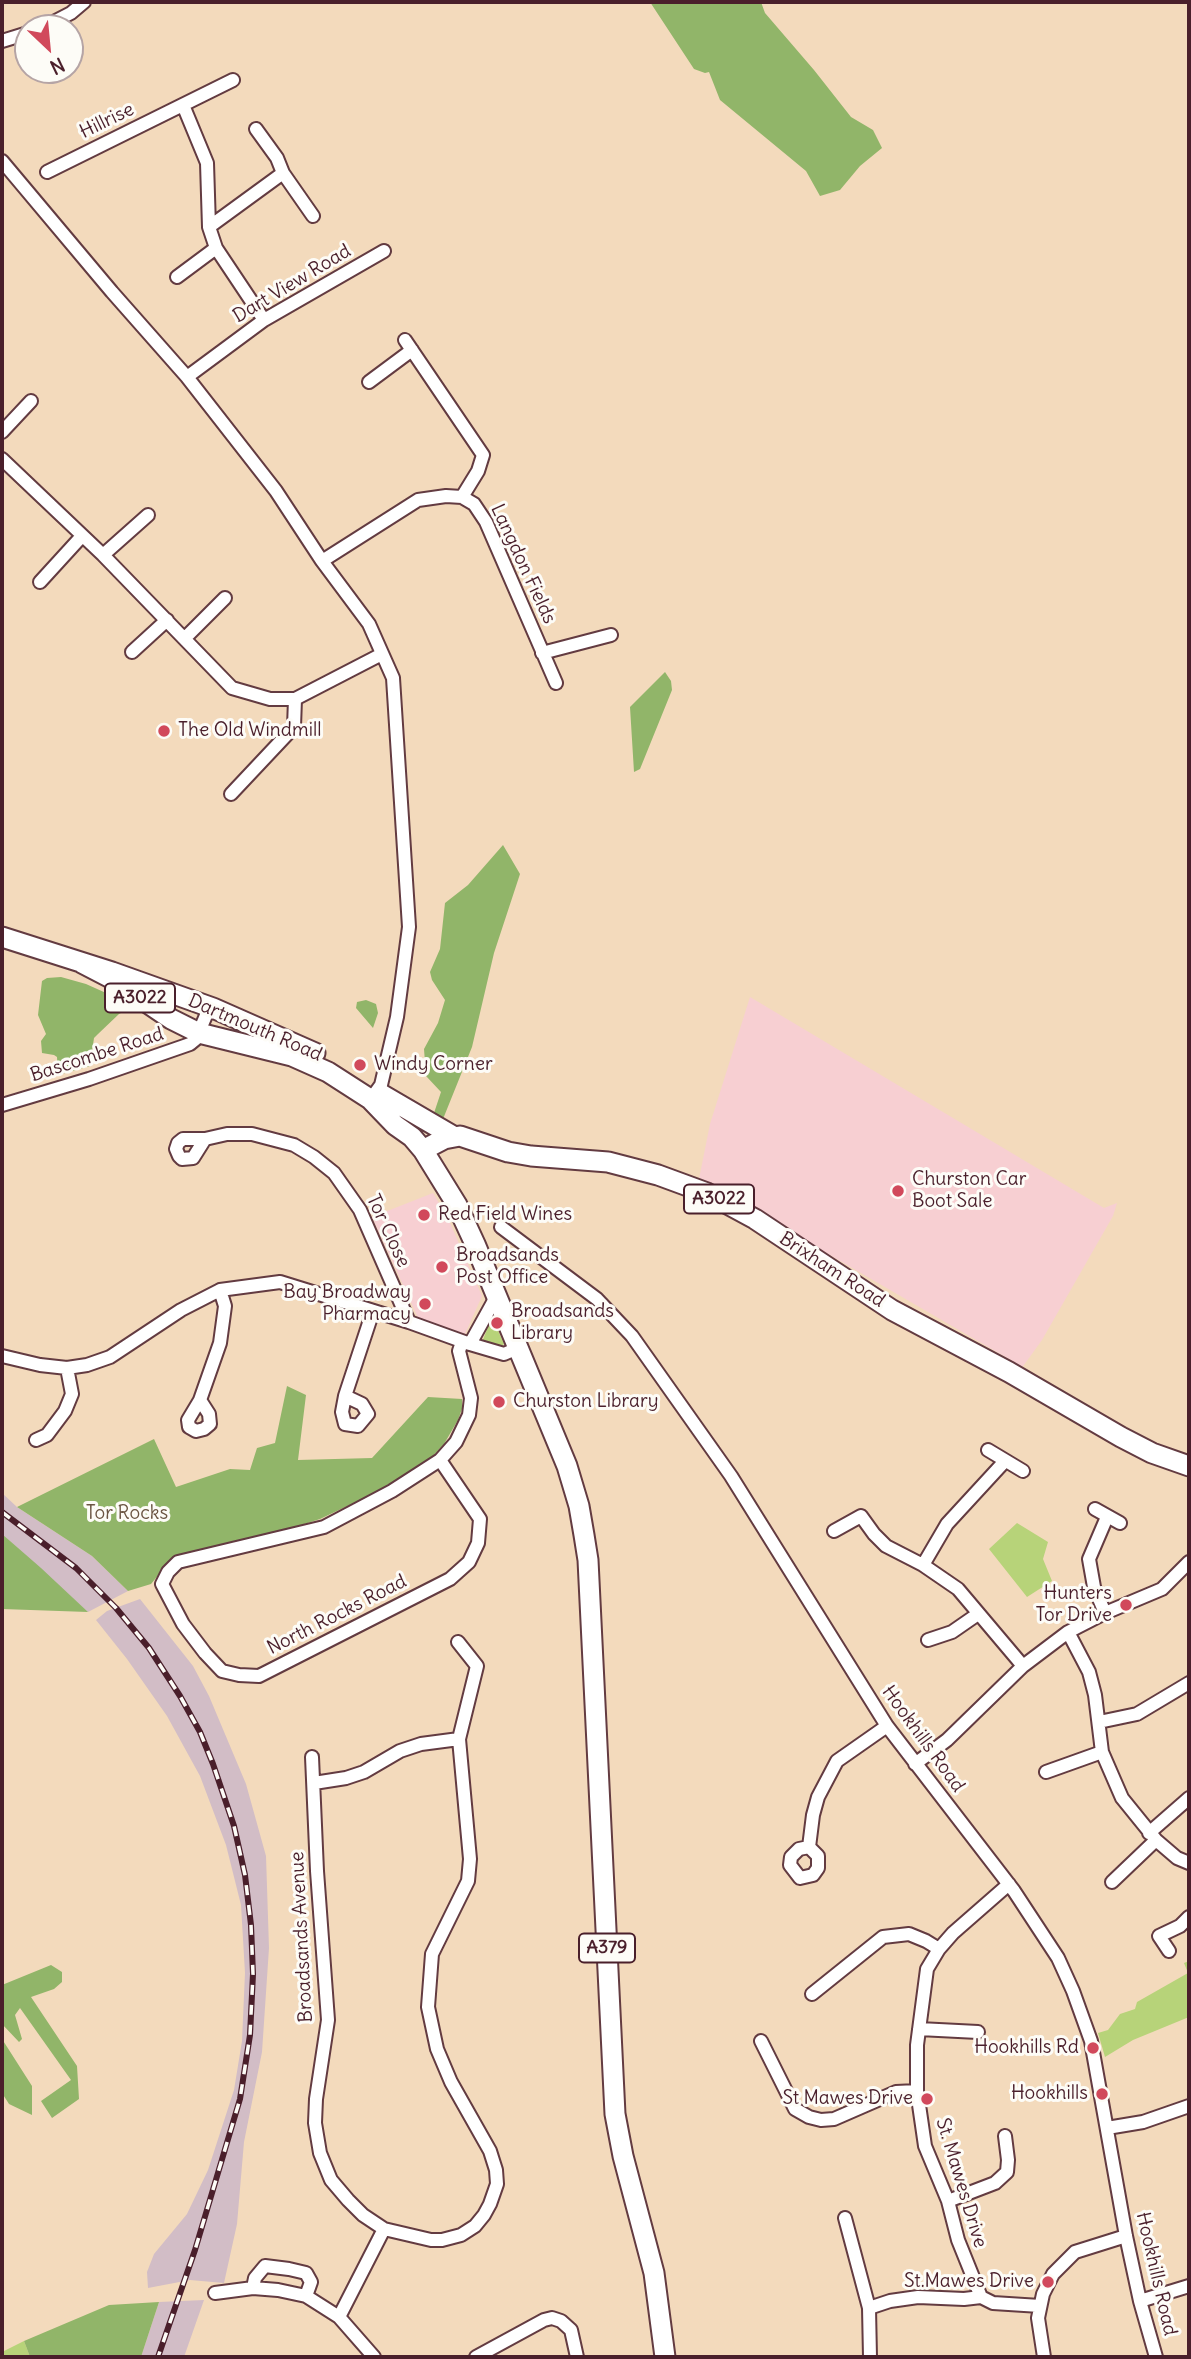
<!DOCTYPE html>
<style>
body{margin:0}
#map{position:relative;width:1191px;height:2359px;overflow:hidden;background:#f3dabc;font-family:Delius,sans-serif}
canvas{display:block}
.frame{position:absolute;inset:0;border:4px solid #4a1f2b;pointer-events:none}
.north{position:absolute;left:14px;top:14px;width:70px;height:70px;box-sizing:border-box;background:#fdfcf7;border:2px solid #b5a4a5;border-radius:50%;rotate:154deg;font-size:19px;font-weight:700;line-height:28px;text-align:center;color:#4a1f2b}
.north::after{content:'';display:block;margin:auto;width:24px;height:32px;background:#d1495b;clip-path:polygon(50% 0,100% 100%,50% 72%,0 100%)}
</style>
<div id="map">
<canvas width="1191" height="2359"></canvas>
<div class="frame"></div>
<div class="north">N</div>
</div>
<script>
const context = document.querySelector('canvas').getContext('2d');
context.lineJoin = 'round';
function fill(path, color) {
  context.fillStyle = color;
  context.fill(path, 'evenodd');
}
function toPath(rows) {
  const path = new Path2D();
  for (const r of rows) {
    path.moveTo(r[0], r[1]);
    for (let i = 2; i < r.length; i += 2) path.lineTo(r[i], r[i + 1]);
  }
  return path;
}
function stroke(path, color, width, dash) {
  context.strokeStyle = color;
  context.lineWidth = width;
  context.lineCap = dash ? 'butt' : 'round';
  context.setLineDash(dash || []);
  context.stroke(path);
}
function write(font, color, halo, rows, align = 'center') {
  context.font = font + ' Delius,sans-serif';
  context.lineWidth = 6;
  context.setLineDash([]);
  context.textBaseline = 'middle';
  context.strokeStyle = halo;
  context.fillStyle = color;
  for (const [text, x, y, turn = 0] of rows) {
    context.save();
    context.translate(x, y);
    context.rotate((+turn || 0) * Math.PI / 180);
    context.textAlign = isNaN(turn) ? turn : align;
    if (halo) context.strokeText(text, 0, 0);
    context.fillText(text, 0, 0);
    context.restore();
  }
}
fill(toPath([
 [750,997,1104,1208,1117,1203,1113,1216,1042,1340,1021,1369,1014,1362,699,1179,710,1124],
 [433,1193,447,1216,482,1296,465,1334,418,1318,372,1217]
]), '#f7cfd2');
fill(toPath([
 [2,1493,17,1507,92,1556,128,1591,88,1612,84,1609,2,1534],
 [140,1599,193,1666,209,1696,246,1784,266,1856,269,1948,262,2052,244,2142,237,2224,224,2283,190,2280,148,2288,147,2272,154,2254,187,2214,208,2170,234,2090,242,2041,245,1973,241,1905,226,1845,200,1776,167,1716,127,1659,96,1620,107,1611],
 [204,2300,184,2357,141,2357,159,2302]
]), '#d2bdc6');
fill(toPath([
 [492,1317,504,1344,499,1348,482,1342],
 [1017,1523,1048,1542,1043,1559,1052,1581,1027,1597,989,1549],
 [1189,1961,1189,2017,1133,2040,1105,2057,1098,2033,1108,2030,1120,2014,1135,2009,1137,2002,1188,1973,1184,1963],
 [24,2341,30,2357,2,2357,2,2352]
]), '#b7d379');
fill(toPath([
 [650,2,761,2,765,13,814,70,851,117,873,130,882,148,860,166,840,190,820,196,806,171,720,100,709,72,705,73,694,69],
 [665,672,671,681,672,690,640,769,634,772,630,707],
 [503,845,520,874,494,953,472,1047,443,1119,433,1116,441,1092,426,1076,424,1049,438,1023,445,1000,432,980,430,972,440,949,445,903,468,885],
 [61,977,86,984,135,1006,119,1014,98,1034,94,1038,90,1066,58,1075,57,1057,54,1055,42,1053,41,1041,46,1034,38,1015,42,981,47,978],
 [366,1000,376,1004,378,1013,373,1028,356,1008,357,1002],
 [287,1386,306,1395,298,1460,372,1458,428,1397,462,1399,462,1409,458,1420,444,1444,430,1459,385,1488,320,1519,283,1531,174,1556,151,1584,128,1591,92,1556,17,1507,154,1439,176,1487,230,1469,250,1470,257,1448,275,1443],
 [2,1534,41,1568,88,1612,2,1609],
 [51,1965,62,1972,62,1982,54,1989,31,1997,77,2066,79,2099,52,2118,41,2101,71,2080,20,2008,15,2015,22,2039,19,2042,2,2024,2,1985],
 [2,2039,32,2086,32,2115,9,2104,2,2093],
 [159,2302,141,2357,30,2357,24,2341,109,2305]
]), '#91b569');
const street = toPath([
 [42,28,71,13,84,2],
 [2,41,28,33],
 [183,105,207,163,209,227,216,248,264,320],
 [256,129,277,158,283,173,313,216],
 [2,161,112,292,187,377,276,491,322,561,369,624,393,678,409,927,397,1017,381,1085,373,1096],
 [47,172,233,80],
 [209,227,283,173],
 [177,277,216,248],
 [405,340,483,455,478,471,462,497],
 [187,377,264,320,384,251],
 [369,382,412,350],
 [2,432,31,401],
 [2,459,103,555,232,688,270,699,295,699,382,654],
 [103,555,148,515],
 [322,561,418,500,446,496,462,497,474,504,486,522,556,683],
 [40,582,82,536],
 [185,638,225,598],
 [132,652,167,620],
 [542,653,611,635],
 [231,794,294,727,295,699],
 [2,1105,89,1079,190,1044,196,1039,207,1013,213,1008],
 [205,1139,183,1139,178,1143,176,1149,179,1156,182,1159,193,1158,205,1139,227,1134,252,1134,294,1145,314,1157,334,1173,360,1210,409,1322],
 [501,1227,597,1299,632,1336,731,1476,887,1726,1014,1891,1058,1958,1073,1991,1091,2041,1126,2236,1140,2301,1156,2357],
 [470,1344,504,1354,518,1348],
 [2,1356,40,1365,67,1368,87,1365,110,1357,181,1310,220,1290,280,1282,409,1322,470,1344,496,1297],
 [345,1396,362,1404,368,1414,358,1426,345,1424,342,1412,345,1396,373,1311],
 [200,1400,188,1420,189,1427,196,1431,204,1429,210,1424,209,1414,200,1400,220,1343,225,1306,220,1290],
 [36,1440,47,1435,65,1411,72,1394,67,1368],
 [988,1450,1023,1471],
 [440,1460,480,1519,478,1543,469,1562,450,1579,259,1676,239,1675,222,1671,205,1653,183,1624,162,1584,168,1572,178,1562,324,1527,392,1491,440,1460,456,1442,469,1415,471,1398,459,1351,462,1342],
 [1095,1509,1120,1523],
 [834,1531,861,1516,874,1534,886,1546,923,1565,958,1589,1023,1666],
 [923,1565,947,1524,1005,1461],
 [1105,1613,1094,1587,1089,1559,1107,1517],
 [1068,1632,1089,1672,1095,1695,1102,1752,1122,1798,1156,1840,1177,1858,1189,1863],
 [928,1640,952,1632,978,1614],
 [1099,1722,1137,1714,1189,1683],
 [312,1757,317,1871,328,2020,316,2099,315,2123,320,2153,331,2180,348,2200,363,2215,384,2229,431,2240,442,2240,461,2235,475,2226,484,2215,490,2204,497,2184,496,2170,490,2151,451,2082,437,2049,428,2007,432,1954,468,1881,470,1859,459,1739,477,1666,458,1642],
 [915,1764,947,1740,1023,1666,1068,1632,1105,1613,1162,1589,1189,1562],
 [1046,1772,1102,1752],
 [314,1783,346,1778,364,1772,400,1751,421,1744,459,1739],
 [1149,1833,1189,1798],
 [809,1847,799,1849,791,1857,790,1865,800,1878,813,1875,818,1868,818,1856,809,1847,813,1815,818,1797,837,1761,887,1726],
 [1112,1882,1156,1840],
 [1009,1884,953,1933,939,1949,927,1969,917,2045,917,2091,925,2146,948,2201,958,2240,981,2297,993,2303,1040,2306],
 [1169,1951,1159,1936,1180,1926,1189,1917],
 [812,1994,883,1937,909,1934,926,1941,939,1949],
 [919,2029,978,2032],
 [761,2041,795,2109,809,2117,821,2120,834,2119,896,2092,917,2091],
 [1107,2128,1143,2122,1189,2106],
 [948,2201,995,2183,1007,2172,1008,2160,1005,2136],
 [845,2218,869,2308],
 [253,2288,255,2278,265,2266,289,2269,306,2273,311,2282,306,2296],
 [215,2293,253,2288,278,2290,306,2296,339,2317,374,2357],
 [1140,2301,1189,2286],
 [339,2317,384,2229],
 [476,2357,544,2320,552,2318,561,2321,571,2330,577,2357],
 [870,2357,869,2308,890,2301,918,2297,964,2299,981,2297],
 [1044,2357,1038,2318,1043,2294,1053,2274,1075,2252,1126,2236]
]);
const primary = toPath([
 [2,937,112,972,213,1008,315,1053],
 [82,963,109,977,171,1019,199,1033,292,1056,328,1072,370,1099,395,1125,412,1137,423,1150,457,1205,475,1244,567,1466,579,1506,584,1535,588,1560,615,2114,623,2156,654,2273,665,2357],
 [381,1094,453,1136],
 [423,1150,444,1139,460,1136,508,1152,531,1156,608,1162,658,1175,707,1193,755,1219,892,1310,1009,1372,1121,1437,1152,1453,1189,1466]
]);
stroke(street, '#633b41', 16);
stroke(primary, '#633b41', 23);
stroke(street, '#fff', 12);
stroke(primary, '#fff', 19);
const rail = toPath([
 [2,1512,76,1568,116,1608,149,1648,180,1696,200,1732,213,1764,234,1826,245,1875,251,1925,253,1974,250,2035,240,2099,195,2250,158,2357]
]);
stroke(rail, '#4a1f2b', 6);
stroke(rail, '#fdfcf7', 3.5, [10]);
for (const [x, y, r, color] of [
 [164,731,7,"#d1495b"],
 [360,1065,7,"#d1495b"],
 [898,1191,7,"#d1495b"],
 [424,1215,7,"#d1495b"],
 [442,1267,7,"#d1495b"],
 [425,1304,7,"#d1495b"],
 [497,1323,7,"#d1495b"],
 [499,1402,7,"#d1495b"],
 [1126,1605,7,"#d1495b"],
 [1093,2048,7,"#d1495b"],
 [1102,2094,7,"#d1495b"],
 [927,2099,7,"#d1495b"],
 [1048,2282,7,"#d1495b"]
]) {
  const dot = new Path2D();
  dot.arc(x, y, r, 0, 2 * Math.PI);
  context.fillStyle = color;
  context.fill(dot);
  stroke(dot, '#fdfcf7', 2.5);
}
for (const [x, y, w] of [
 [140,998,70],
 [719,1199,70],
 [607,1948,56]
]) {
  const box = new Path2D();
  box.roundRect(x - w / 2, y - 14.5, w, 29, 5);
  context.fillStyle = '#fdfcf7';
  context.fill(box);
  stroke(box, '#4a1f2b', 2);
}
write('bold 18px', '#4a1f2b', null, [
 ["A3022",140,998],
 ["A3022",719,1199],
 ["A379",607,1948]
]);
write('19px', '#4a1f2b', '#fdfcf7', [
 ["Hillrise",107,121,-26],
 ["Dart View Road",292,284,-31],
 ["Langdon Fields",523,564,65],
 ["Dartmouth Road",255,1028,23],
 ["Bascombe Road",97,1055,-18],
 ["Tor Close",388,1231,65],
 ["Brixham Road",832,1270,33],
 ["North Rocks Road",337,1615,-27],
 ["Hookhills Road",923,1739,54],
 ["Broadsands Avenue",302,1937,-93],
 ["St. Mawes Drive",961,2183,73],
 ["Hookhills Road",1156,2274,77]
]);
write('19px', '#4a1f2b', '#fdfcf7', [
 ["The Old Windmill",178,731],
 ["Windy Corner",374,1065],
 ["Churston Car",912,1180],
 ["Boot Sale",912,1202],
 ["Red Field Wines",438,1215],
 ["Broadsands",456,1256],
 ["Post Office",456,1278],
 ["Bay Broadway",411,1293,"right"],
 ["Pharmacy",411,1315,"right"],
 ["Broadsands",511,1312],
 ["Library",511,1334],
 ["Churston Library",513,1402],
 ["Hunters",1112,1594,"right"],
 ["Tor Drive",1112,1616,"right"],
 ["Hookhills Rd",1079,2048,"right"],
 ["Hookhills",1088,2094,"right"],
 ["St Mawes Drive",913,2099,"right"],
 ["St.Mawes Drive",1034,2282,"right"]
], 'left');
write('19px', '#6b5542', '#fdfcf7', [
 ["Tor Rocks",127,1514]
]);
</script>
